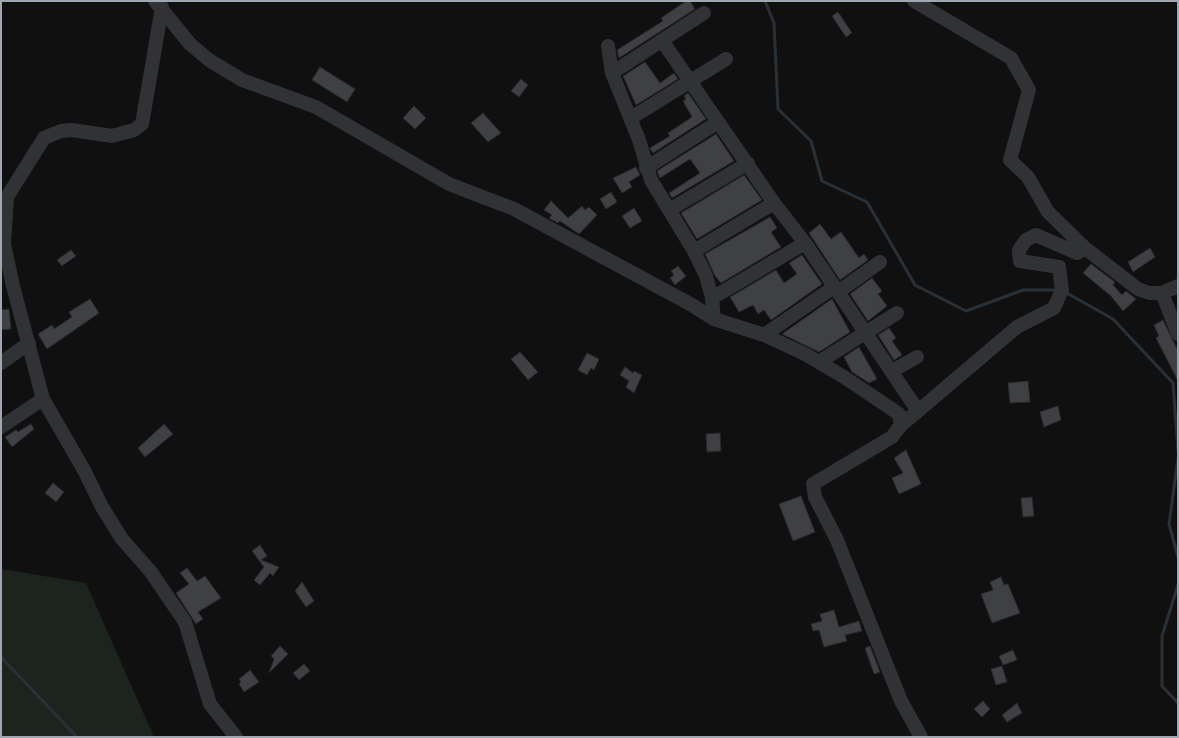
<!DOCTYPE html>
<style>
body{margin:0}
#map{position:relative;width:1179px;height:738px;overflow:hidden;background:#101011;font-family:Commissioner,sans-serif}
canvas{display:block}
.frame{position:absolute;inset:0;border:2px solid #a1a7b2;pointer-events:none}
</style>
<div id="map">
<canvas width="1179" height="738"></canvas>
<div class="frame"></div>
</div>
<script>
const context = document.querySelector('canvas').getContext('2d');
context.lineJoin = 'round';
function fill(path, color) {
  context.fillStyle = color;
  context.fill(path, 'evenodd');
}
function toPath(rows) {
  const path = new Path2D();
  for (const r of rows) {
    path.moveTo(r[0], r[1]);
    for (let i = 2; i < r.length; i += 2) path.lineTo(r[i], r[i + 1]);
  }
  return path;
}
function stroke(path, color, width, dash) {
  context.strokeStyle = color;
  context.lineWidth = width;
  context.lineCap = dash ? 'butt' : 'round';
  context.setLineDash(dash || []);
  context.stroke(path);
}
fill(toPath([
 [1,569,86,583,154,737,1,737]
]), '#1c241d');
stroke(toPath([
 [765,1,774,23,778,109,811,141,822,181,867,202,915,285,966,311,1023,290,1057,290],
 [1065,292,1113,319,1173,383,1178,451],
 [1178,458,1169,524,1178,557],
 [1178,585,1162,636,1162,686,1178,703],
 [1,657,77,737]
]), '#293137', 3);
const building = toPath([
 [686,1,690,1,695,9,619,58,617,50,663,21,661,18,686,1],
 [838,12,852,33,846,37,832,16,838,12],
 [645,62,660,83,674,73,678,79,636,105,623,76,645,62],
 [320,67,355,89,347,102,312,80,320,67],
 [521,79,528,85,519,97,511,91,521,79],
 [688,93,706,119,653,153,650,148,670,136,668,133,692,117,683,101,686,99,684,96,688,93],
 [414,106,426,118,415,129,403,118,414,106],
 [483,113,501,133,488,142,471,123,483,113],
 [716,134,734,161,672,198,669,193,700,173,690,159,660,178,657,171,716,134],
 [636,167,640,175,629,182,632,187,622,193,613,178,636,167],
 [744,175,762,200,697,239,681,213,744,175],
 [611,192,617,202,606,209,600,199,611,192],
 [551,201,568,218,582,206,585,210,589,207,597,215,579,234,560,221,558,223,549,218,552,215,544,210,551,201],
 [634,208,642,221,630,228,622,216,634,208],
 [770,217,777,228,771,232,781,247,721,283,715,276,705,254,770,217],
 [820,224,831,239,841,232,859,258,864,254,868,260,840,280,809,233,820,224],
 [1150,248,1155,257,1133,272,1128,262,1150,248],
 [71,250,76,256,62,266,57,260,71,250],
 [802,255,822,284,771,320,764,310,758,314,753,305,739,312,730,297,776,270,784,283,797,274,789,263,802,255],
 [1091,264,1115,282,1113,285,1122,295,1126,291,1136,299,1123,311,1111,296,1083,273,1091,264],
 [678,266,686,276,675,285,670,278,674,275,671,271,678,266],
 [872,278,882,291,878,294,887,306,868,321,850,294,872,278],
 [90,299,99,313,47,349,38,334,52,325,54,329,72,317,69,312,90,299],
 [832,299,850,332,819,352,782,334,832,299],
 [9,309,11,329,1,330,1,310,9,309],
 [1163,320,1178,351,1178,381,1156,338,1159,336,1154,325,1163,320],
 [889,328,896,338,892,341,902,355,894,360,878,335,889,328],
 [859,347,877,379,869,383,852,372,844,357,859,347],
 [520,352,538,372,528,380,511,359,520,352],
 [587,353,599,359,594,370,591,368,587,375,578,370,587,353],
 [625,367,633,373,634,371,642,375,634,393,626,387,629,381,620,375,625,367],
 [1028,381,1030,402,1010,403,1008,383,1028,381],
 [1058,406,1061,420,1044,427,1040,412,1058,406],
 [31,424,34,429,12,447,5,437,16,430,18,432,31,424],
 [164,424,173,434,145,457,138,448,164,424],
 [720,433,721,451,707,452,706,434,720,433],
 [906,450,921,484,899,494,892,478,903,473,894,458,906,450],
 [53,483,64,492,56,502,45,493,53,483],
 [801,496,815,532,793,541,779,504,801,496],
 [1032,497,1034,516,1023,517,1021,498,1032,497],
 [260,545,267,556,261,560,279,567,273,576,270,573,260,585,254,580,264,567,252,551,260,545],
 [187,568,197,581,205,576,221,598,198,612,203,619,196,624,176,593,189,584,180,573,187,568],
 [1001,577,1004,585,1008,584,1020,613,992,623,981,594,993,590,990,582,1001,577],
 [302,582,314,601,306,607,295,591,302,582],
 [834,610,839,627,859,621,862,631,845,635,847,641,824,647,819,630,813,631,811,624,822,621,820,614,834,610],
 [280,646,288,654,269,673,274,659,271,656,280,646],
 [870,646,880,672,874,674,865,648,870,646],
 [1013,650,1017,660,1003,665,999,656,1013,650],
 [304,664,310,671,299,680,293,673,304,664],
 [1002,666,1007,682,996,685,991,669,1002,666],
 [250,670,259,682,244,692,239,684,241,682,239,679,250,670],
 [983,701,990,709,982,717,974,709,983,701],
 [1017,703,1022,713,1007,722,1002,715,1017,703]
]);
fill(building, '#3f4044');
stroke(building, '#2a2a2d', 1);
stroke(toPath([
 [155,1,190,44,209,60,242,80,316,107,449,184,514,209,692,305,714,319,764,335,805,354,844,377,899,414,901,425,892,437,813,484,815,497,837,540,901,701,921,737],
 [914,1,1011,58,1029,90,1010,160,1028,177,1048,212,1085,248,1138,289,1149,293,1162,293,1178,286],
 [162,7,142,124,134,130,112,136,72,130,61,131,44,138,7,197,4,244,13,286,43,399,84,470,102,507,122,539,151,572,185,622,210,704,236,737],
 [663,42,774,203,805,243,918,411,901,425],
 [608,46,612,73,639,140,651,180,694,251,706,276,712,298,714,319],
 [612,73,704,13],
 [631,118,726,59],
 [646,168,718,122],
 [671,209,748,163],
 [694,251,774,203],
 [838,292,880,262],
 [1162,293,1178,334],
 [712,298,805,243],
 [764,335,834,287],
 [819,362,897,313],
 [1,363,29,343],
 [892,371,917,357],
 [918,411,1017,327,1054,308,1062,290,1059,267,1020,261,1019,250,1026,240,1036,235,1077,253,1085,248],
 [1,427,43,399]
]), '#313236', 14);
</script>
